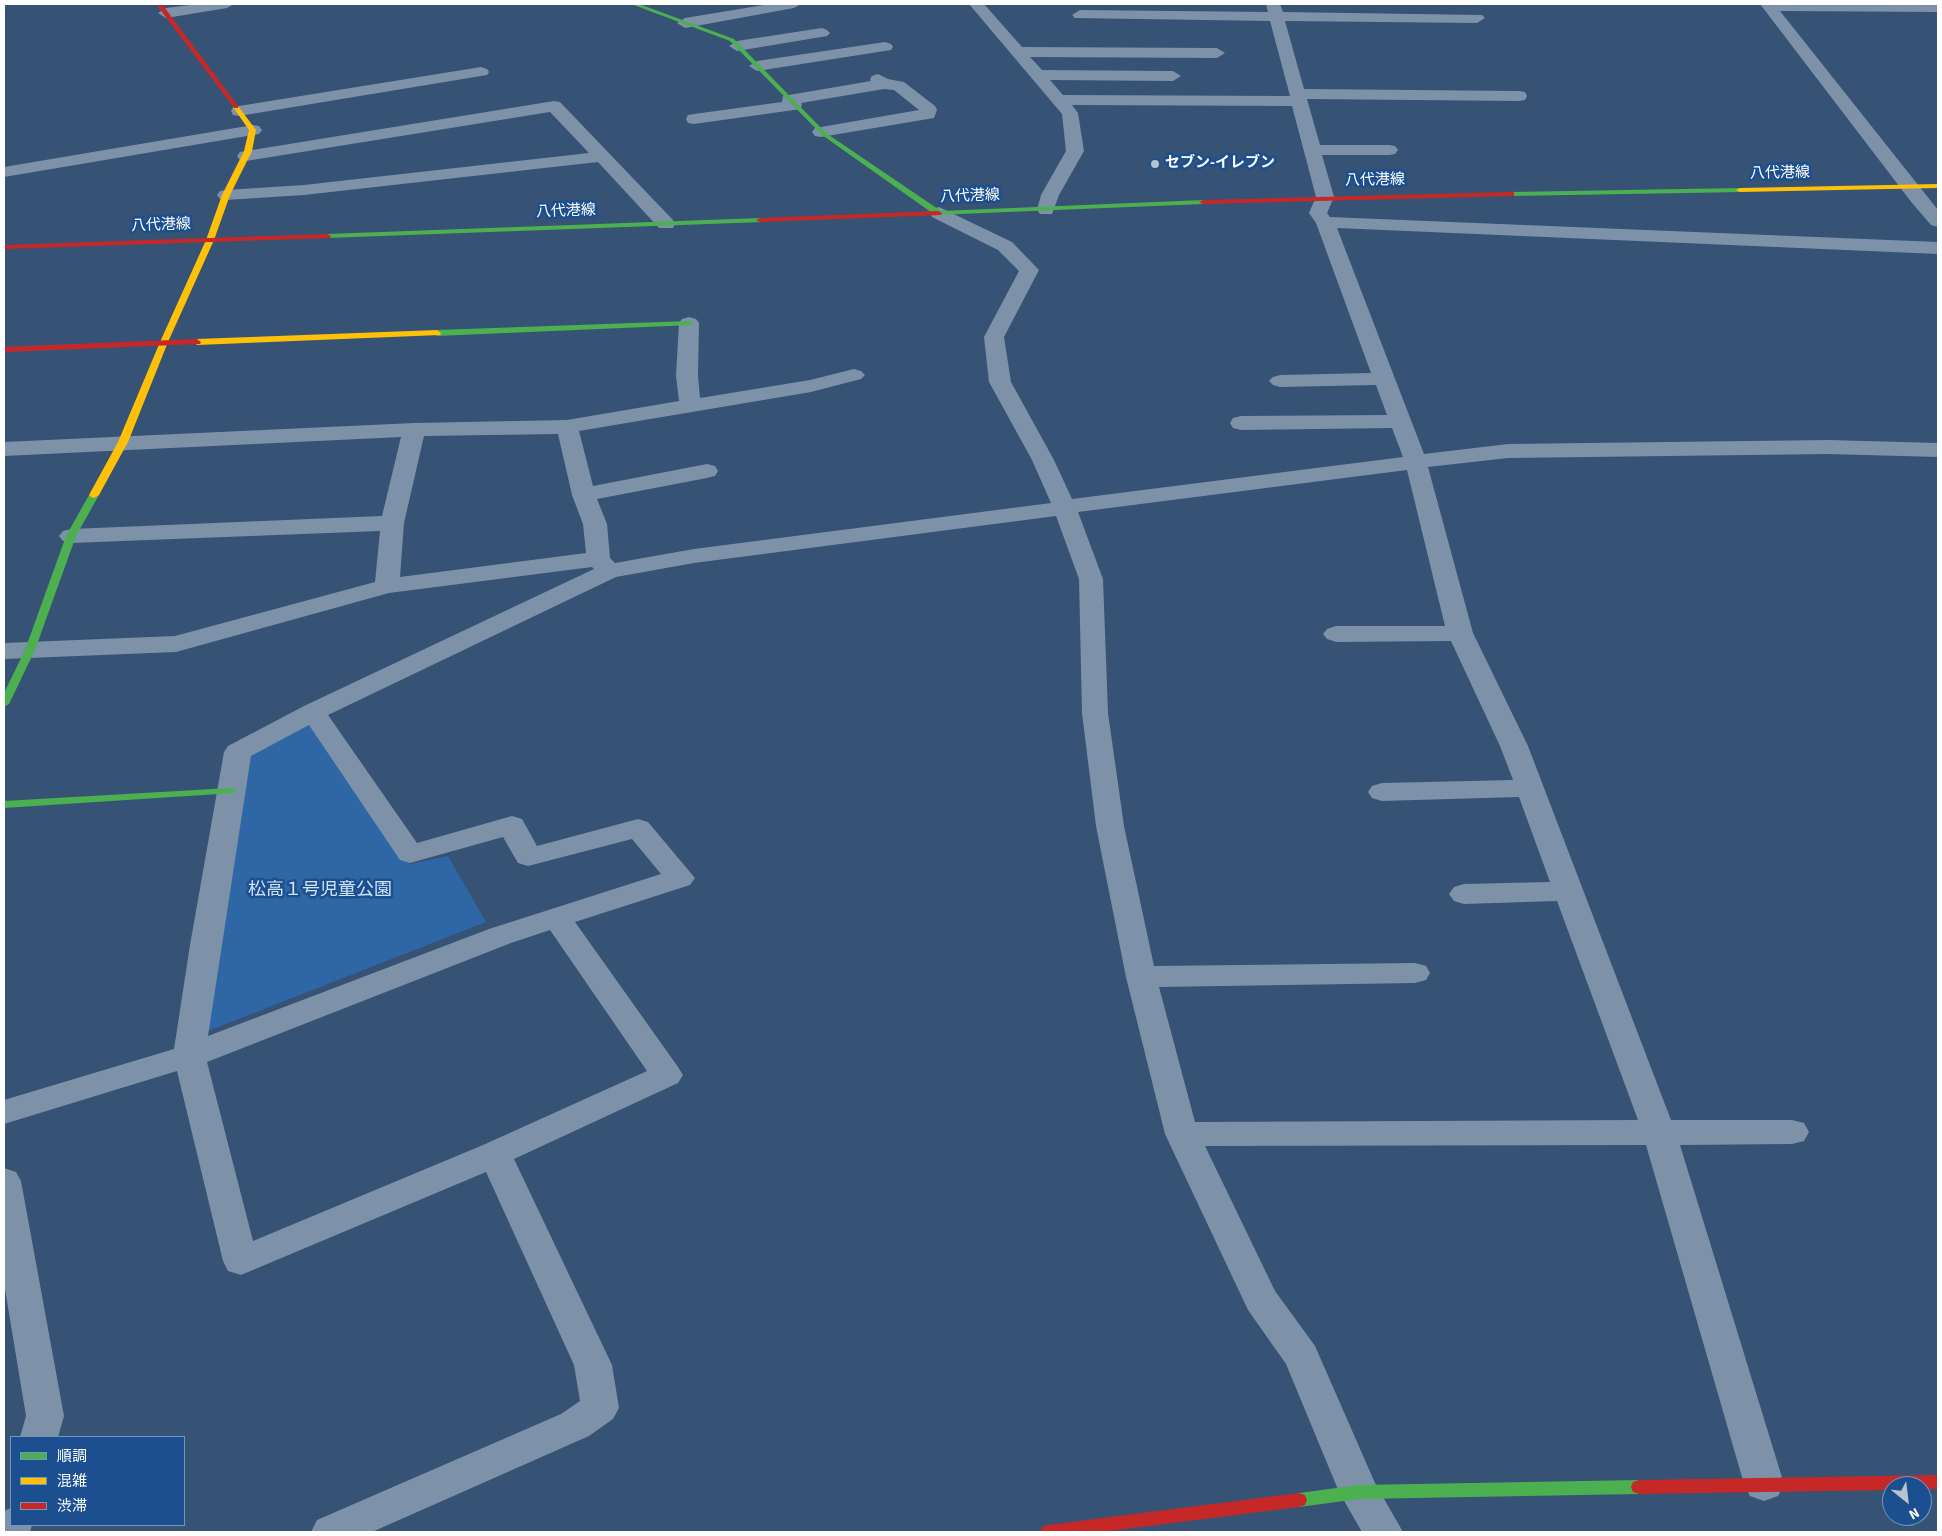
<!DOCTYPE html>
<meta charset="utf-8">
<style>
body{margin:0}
#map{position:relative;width:1942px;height:1536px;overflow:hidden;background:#365274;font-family:"Source Sans 3","Noto Sans JP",sans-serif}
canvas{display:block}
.frame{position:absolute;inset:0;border:5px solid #fff;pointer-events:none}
.legend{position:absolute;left:10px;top:1436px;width:175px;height:90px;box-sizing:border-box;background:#1b4f8f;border:1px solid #7695bc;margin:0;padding:6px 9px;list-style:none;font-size:15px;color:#fff}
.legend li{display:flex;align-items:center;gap:10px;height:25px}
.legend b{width:25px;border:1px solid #7695bc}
.north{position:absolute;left:1882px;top:1476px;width:50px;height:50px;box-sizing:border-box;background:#1b4f8f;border:1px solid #7695bc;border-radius:50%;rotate:151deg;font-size:14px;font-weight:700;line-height:20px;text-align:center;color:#fff}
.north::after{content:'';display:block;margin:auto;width:18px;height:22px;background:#b9c2ce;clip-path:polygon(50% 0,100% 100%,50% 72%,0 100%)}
</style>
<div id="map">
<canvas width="1942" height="1536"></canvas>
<div class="frame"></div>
<ul class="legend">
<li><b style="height:6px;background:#4caf50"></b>順調</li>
<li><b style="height:6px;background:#ffc107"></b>混雑</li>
<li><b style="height:6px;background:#c62828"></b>渋滞</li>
</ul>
<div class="north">N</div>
</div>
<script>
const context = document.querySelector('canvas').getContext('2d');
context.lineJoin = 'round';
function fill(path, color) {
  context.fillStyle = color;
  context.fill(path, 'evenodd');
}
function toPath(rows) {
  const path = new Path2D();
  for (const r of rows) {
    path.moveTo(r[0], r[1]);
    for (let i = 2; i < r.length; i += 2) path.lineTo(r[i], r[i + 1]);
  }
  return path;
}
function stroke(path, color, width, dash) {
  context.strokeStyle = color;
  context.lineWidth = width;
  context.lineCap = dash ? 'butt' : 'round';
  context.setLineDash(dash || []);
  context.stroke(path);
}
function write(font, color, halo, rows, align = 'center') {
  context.font = font + ' "Source Sans 3","Noto Sans JP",sans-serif';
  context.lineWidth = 5;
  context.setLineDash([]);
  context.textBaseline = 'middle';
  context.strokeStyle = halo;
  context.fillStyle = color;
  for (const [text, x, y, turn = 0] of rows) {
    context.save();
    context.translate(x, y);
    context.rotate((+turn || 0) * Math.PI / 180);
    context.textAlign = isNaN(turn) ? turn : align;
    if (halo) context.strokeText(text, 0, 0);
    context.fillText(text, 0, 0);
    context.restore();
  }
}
fill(toPath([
 [312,723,410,864,448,856,486,922,208,1031,251,755]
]), '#2f66a5');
fill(toPath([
 [198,4,234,4,227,8,166,18,158,13,166,8,198,4],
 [770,4,801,4,794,8,685,28,677,23,685,18,770,4],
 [969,4,984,4,1022,47,1217,48,1225,53,1217,58,1030,57,1042,70,1173,71,1181,76,1173,81,1050,80,1063,95,1290,96,1270,21,1075,18,1072,15,1080,10,1268,12,1266,4,1280,4,1283,12,1482,15,1485,18,1477,23,1285,21,1304,89,1519,91,1525,92,1527,96,1525,100,1519,101,1307,99,1320,145,1389,145,1395,146,1398,150,1395,154,1389,155,1322,155,1334,197,1327,213,1330,217,1938,242,1938,254,1337,228,1424,454,1508,444,1829,440,1938,443,1938,457,1829,454,1508,458,1428,467,1473,633,1528,746,1671,1120,1792,1120,1804,1123,1809,1132,1804,1141,1792,1144,1680,1145,1784,1484,1778,1496,1764,1501,1750,1496,1744,1484,1646,1145,1205,1146,1275,1291,1315,1346,1375,1483,1403,1532,1362,1532,1339,1492,1286,1364,1248,1310,1165,1134,1126,977,1096,826,1082,713,1079,579,1056,516,694,563,616,577,328,715,417,843,512,816,522,819,537,846,638,819,648,822,695,878,690,885,575,922,678,1067,683,1075,678,1083,514,1159,612,1365,619,1408,613,1419,589,1436,372,1532,311,1532,317,1520,561,1414,580,1401,574,1365,486,1172,241,1275,228,1271,223,1261,177,1071,4,1124,4,1100,174,1049,190,945,224,752,228,746,304,706,594,569,592,567,389,593,176,652,4,659,4,643,175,636,375,582,380,531,71,543,63,541,59,536,63,531,71,529,382,516,401,437,4,456,4,442,414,423,567,420,679,401,676,376,679,323,682,319,689,317,696,319,699,323,698,376,700,398,810,380,854,369,861,371,865,375,861,379,811,392,579,431,593,486,707,464,715,466,718,471,715,476,707,478,597,499,607,524,610,558,615,563,694,549,1051,503,1032,460,989,382,984,337,1019,271,998,250,932,217,930,213,932,209,939,207,1012,242,1039,270,1004,337,1011,382,1054,460,1072,499,1403,457,1392,428,1241,430,1233,428,1230,423,1233,418,1241,416,1387,415,1376,385,1280,387,1273,385,1269,381,1273,377,1280,375,1371,373,1316,223,1309,213,1316,197,1292,106,1072,105,1078,113,1084,151,1059,195,1052,214,1040,214,1037,210,1041,195,1066,151,1062,114,969,4],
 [558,434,572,495,583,524,586,553,400,577,404,523,424,436,558,434],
 [1407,470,1445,626,1336,626,1327,629,1323,634,1327,639,1336,642,1451,641,1500,746,1513,780,1382,783,1372,786,1368,792,1372,798,1382,801,1519,797,1550,882,1464,884,1454,887,1449,894,1454,901,1464,904,1557,901,1638,1120,1195,1122,1159,987,1415,983,1426,980,1430,973,1426,966,1415,963,1154,966,1124,826,1108,713,1103,579,1078,512,1407,470],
 [309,725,400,860,410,863,503,837,518,863,528,866,632,839,661,874,489,929,208,1036,251,756,309,725],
 [550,930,647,1071,483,1145,253,1241,207,1062,511,943,550,930],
 [1760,4,1938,4,1938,12,1780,11,1938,210,1938,227,1931,225,1912,203,1760,4],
 [822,28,827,30,830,33,827,36,737,51,729,46,737,41,822,28],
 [885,42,891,44,893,47,891,50,757,71,749,66,757,61,885,42],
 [481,67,487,69,489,72,487,75,239,116,233,115,231,111,233,107,239,106,481,67],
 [878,74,888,79,904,82,935,106,937,110,934,118,821,137,815,136,812,132,815,128,821,127,919,110,894,90,884,89,801,103,802,105,800,109,794,110,694,124,688,123,686,119,688,115,694,114,782,102,783,96,789,95,871,81,870,79,872,76,878,74],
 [554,101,560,102,673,220,675,224,673,228,659,228,598,162,304,195,226,200,220,199,217,195,220,191,226,190,304,185,589,153,550,112,246,161,240,160,237,156,240,152,246,151,554,101],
 [253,125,259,126,262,130,259,134,4,177,4,167,253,125],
 [4,1168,16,1172,21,1181,64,1416,58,1437,20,1437,26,1416,4,1283,4,1168],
 [11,1508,11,1525,32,1525,30,1532,4,1532,4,1511,11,1508]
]), '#7d92a8');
fill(toPath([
 [631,4,639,4,734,39,826,133,941,211,1203,200,1207,202,1203,204,935,215,822,135,730,41,631,4],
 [1740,188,1744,190,1743,192,1511,196,1507,194,1511,192,1740,188],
 [760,218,764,220,763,222,327,238,323,236,327,234,760,218],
 [689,321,692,321,692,325,437,336,433,333,437,330,689,321],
 [94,492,99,495,76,536,35,650,9,704,4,707,4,693,25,650,66,536,89,495,94,492],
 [230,788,234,789,236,791,234,793,4,808,4,801,230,788],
 [1639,1480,1645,1482,1647,1487,1645,1492,1639,1494,1359,1499,1299,1507,1293,1505,1291,1500,1293,1495,1299,1493,1359,1485,1639,1480]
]), '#4caf50');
fill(toPath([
 [236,105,238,106,256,130,252,151,230,195,214,240,168,342,128,442,99,495,94,498,91,497,89,495,118,442,160,342,206,240,222,195,244,151,249,130,233,107,236,105],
 [1938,184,1938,188,1740,192,1736,190,1740,188,1938,184],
 [437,330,441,333,440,335,197,345,193,342,197,339,437,330]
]), '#ffc107');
fill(toPath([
 [156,4,162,4,238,106,238,108,234,108,156,4],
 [1511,192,1514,192,1514,196,1203,204,1199,202,1203,200,1511,192],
 [938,211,942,213,941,215,760,222,756,220,760,218,938,211],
 [327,234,331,236,330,238,4,249,4,245,327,234],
 [197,339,201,342,200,344,4,352,4,347,197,339],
 [1938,1475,1938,1489,1922,1489,1922,1486,1892,1486,1892,1490,1639,1494,1633,1492,1631,1487,1633,1482,1639,1480,1938,1475],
 [1299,1493,1305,1495,1307,1500,1305,1505,1299,1507,1102,1532,1040,1532,1042,1527,1048,1525,1299,1493]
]), '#c62828');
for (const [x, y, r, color] of [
 [1155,164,5,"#b9c2ce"]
]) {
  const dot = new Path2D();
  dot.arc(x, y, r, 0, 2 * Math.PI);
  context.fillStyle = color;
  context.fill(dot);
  stroke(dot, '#1b4f8f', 2);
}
write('bold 15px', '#fff', '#1b4f8f', [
 ["セブン-イレブン",1165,164]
], 'left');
write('15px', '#fff', '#1b4f8f', [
 ["八代港線",1780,174,-1],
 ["八代港線",1375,181,-1],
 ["八代港線",970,197,-2],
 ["八代港線",566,212,-2],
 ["八代港線",161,226,-2]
]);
write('18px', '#cfe3fa', '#1b4f8f', [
 ["松高１号児童公園",320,891]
]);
</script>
